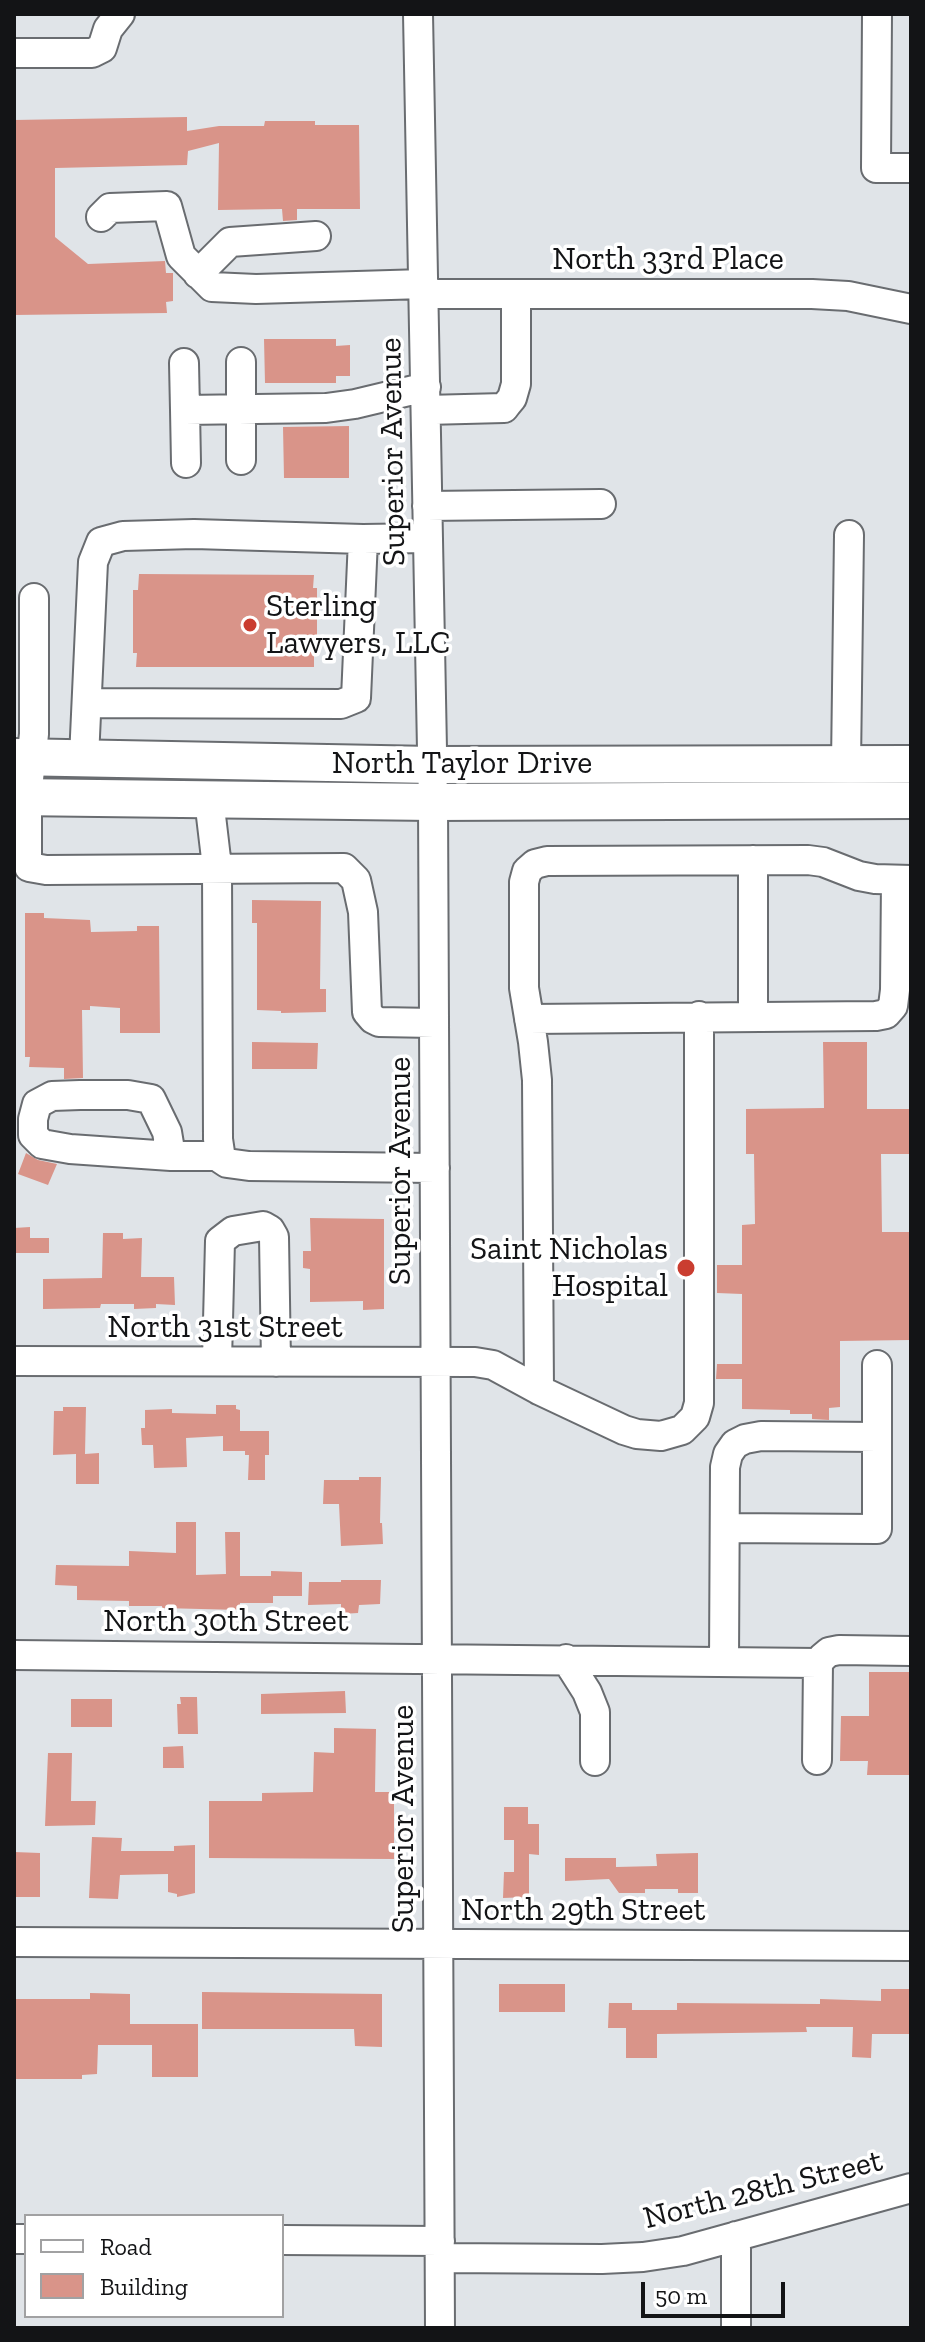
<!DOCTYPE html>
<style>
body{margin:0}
#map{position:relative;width:925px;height:2342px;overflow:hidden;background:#e0e4e8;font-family:"Zilla Slab",serif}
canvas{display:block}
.frame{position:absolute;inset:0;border:16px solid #131416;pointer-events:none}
.legend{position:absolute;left:24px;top:2214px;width:260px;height:104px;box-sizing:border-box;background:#fff;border:2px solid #a1a1a2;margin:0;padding:10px 14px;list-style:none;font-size:24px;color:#131416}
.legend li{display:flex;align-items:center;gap:16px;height:40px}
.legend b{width:40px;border:2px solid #a1a1a2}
.scale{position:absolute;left:641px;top:2282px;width:144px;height:36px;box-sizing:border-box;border:4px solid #131416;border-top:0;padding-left:10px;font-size:24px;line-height:28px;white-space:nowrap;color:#131416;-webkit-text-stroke:6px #fff;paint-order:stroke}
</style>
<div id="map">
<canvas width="925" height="2342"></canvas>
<div class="frame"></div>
<ul class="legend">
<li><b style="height:10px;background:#fff"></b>Road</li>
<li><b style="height:22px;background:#d99489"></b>Building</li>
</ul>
<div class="scale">50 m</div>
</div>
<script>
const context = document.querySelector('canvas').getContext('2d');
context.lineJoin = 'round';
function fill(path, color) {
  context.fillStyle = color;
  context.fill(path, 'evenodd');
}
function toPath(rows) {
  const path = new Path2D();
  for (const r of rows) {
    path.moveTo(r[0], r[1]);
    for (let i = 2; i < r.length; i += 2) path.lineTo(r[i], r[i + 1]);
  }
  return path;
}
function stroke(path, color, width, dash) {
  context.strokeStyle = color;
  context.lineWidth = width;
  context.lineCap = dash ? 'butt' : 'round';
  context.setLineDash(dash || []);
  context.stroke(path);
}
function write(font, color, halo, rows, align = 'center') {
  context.font = font + ' "Zilla Slab",serif';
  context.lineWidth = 7;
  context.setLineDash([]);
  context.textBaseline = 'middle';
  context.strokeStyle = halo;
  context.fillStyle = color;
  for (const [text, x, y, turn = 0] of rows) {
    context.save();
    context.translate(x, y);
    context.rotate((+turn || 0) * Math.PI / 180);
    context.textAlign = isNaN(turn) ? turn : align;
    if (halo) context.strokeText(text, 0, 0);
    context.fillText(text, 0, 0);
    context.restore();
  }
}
fill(toPath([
 [187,117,187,131,219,126,264,126,265,121,315,121,315,125,359,125,360,209,297,209,297,220,283,221,282,209,218,210,219,143,188,151,187,165,55,168,55,237,88,264,165,261,166,273,173,273,173,301,166,302,167,313,14,315,14,120],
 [264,339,336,339,336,346,350,345,350,376,336,376,336,383,265,383],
 [349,426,349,478,284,478,283,427],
 [139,574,314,575,313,588,317,588,317,654,314,654,314,667,136,667,137,653,133,653,133,590,138,590],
 [252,900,321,901,320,989,326,989,326,1012,281,1013,281,1011,257,1010,257,923,252,923],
 [25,913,44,913,44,918,90,920,91,932,137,931,137,926,159,926,160,1033,120,1033,120,1008,90,1006,90,1010,82,1010,83,1078,64,1079,64,1068,29,1067,30,1057,25,1057],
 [252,1042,318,1043,317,1069,252,1069],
 [823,1042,867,1042,867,1109,911,1109,911,1154,881,1154,882,1232,911,1232,910,1340,840,1341,840,1407,829,1408,829,1420,812,1419,812,1414,790,1414,790,1410,742,1409,742,1379,716,1379,717,1364,742,1364,742,1294,717,1293,717,1265,742,1265,742,1225,755,1224,754,1154,746,1154,746,1109,824,1108],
 [26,1153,38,1160,57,1164,48,1185,18,1174],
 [310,1218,384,1219,384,1309,363,1310,363,1301,310,1302,310,1269,303,1268,303,1251,311,1251],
 [30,1227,30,1238,49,1238,49,1253,14,1253,14,1228],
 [103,1233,123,1233,123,1239,142,1238,141,1277,174,1277,175,1305,156,1304,156,1308,134,1309,134,1304,101,1304,100,1308,43,1309,43,1279,102,1278],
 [216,1405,236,1405,236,1409,240,1410,240,1431,269,1431,269,1455,265,1455,265,1480,248,1480,249,1455,245,1455,245,1451,223,1451,223,1436,186,1438,187,1467,154,1468,153,1445,142,1445,141,1428,145,1428,145,1410,172,1409,172,1413,216,1414],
 [63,1407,86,1407,85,1454,99,1453,99,1484,76,1484,76,1454,53,1455,54,1411,63,1411],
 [359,1477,381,1477,380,1523,382,1523,383,1544,341,1546,339,1504,323,1504,324,1480,359,1480],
 [176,1522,196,1522,196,1575,226,1574,225,1532,240,1532,240,1576,271,1576,271,1571,302,1572,302,1596,273,1596,273,1603,240,1603,240,1610,162,1608,162,1606,129,1606,129,1601,77,1600,77,1586,55,1585,56,1565,129,1566,129,1551,176,1553],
 [341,1580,381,1580,380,1604,359,1605,358,1613,341,1614,341,1604,308,1605,309,1582,341,1582],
 [869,1672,911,1672,911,1775,867,1775,868,1761,840,1761,841,1716,869,1716],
 [345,1691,346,1713,261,1714,261,1694],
 [180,1697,197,1697,198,1734,178,1734,177,1704,181,1704],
 [71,1699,112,1699,112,1727,71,1727],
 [334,1728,376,1729,375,1792,394,1792,394,1859,209,1858,209,1801,262,1801,262,1793,313,1792,314,1752,334,1753],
 [183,1746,184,1768,163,1768,163,1747],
 [48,1753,72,1753,71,1801,96,1801,95,1825,45,1826],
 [504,1807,528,1807,528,1824,539,1824,539,1855,529,1854,529,1897,503,1898,504,1872,514,1872,514,1840,504,1840],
 [92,1837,122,1838,121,1851,174,1851,174,1846,195,1845,195,1893,177,1897,177,1894,168,1892,168,1874,120,1875,118,1899,89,1898],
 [14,1852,40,1853,40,1897,14,1897],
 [698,1853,698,1893,678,1893,678,1889,645,1889,645,1893,619,1893,609,1879,565,1881,565,1858,616,1858,616,1867,657,1866,656,1854],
 [499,1984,565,1984,565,2012,499,2012],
 [881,1989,911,1989,911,2034,872,2034,871,2058,852,2057,853,2027,806,2027,807,2032,657,2034,657,2058,626,2058,626,2028,608,2028,609,2003,632,2003,632,2010,677,2010,677,2003,820,2004,820,1999,881,2001],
 [202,1992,382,1994,382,2047,355,2046,354,2029,202,2029],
 [90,1993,130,1994,130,2024,198,2024,198,2077,152,2077,152,2045,98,2045,97,2074,82,2075,82,2079,14,2079,14,1999,90,1999]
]), '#d99489');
const minor = toPath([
 [418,14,433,802,440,2328],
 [877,14,876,168,911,168],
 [14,53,92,53,102,48,108,29,120,14],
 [101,217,110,208,167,206,181,256,212,287,256,289,424,284],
 [198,274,230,242,316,236],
 [424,294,812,294,848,296,911,309],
 [241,362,241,460],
 [184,363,185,410],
 [426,410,504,408,507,404,512,398,516,384,516,294],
 [186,463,185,410,326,408,355,404,426,387],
 [427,506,601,504],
 [34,598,34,734,27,797,27,858,29,867,46,870,344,868,356,880,363,912,367,1012,373,1019,379,1022,434,1023],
 [87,703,341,704,356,698,363,539],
 [84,758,93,562,101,542,123,536,194,534,363,539,428,538],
 [846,764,849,535],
 [209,799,217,867,218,1139,221,1159,227,1163,249,1166,435,1168],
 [753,860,753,1016],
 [529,1019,876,1016,886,1014,893,1006,895,990,896,880],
 [171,1156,167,1132,151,1099,128,1095,80,1095,52,1096,37,1104,33,1119,33,1135,42,1144,70,1149,171,1156,221,1156],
 [14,1361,475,1362,493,1365,539,1390,624,1430,637,1434,661,1436,682,1430,695,1417,699,1403,699,1016],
 [217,1361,220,1241,233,1231,263,1226,270,1230,274,1237,276,1362],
 [539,1390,537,1080,533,1042,524,988,524,882,527,871,535,864,547,861,808,860,823,862,859,876,875,879,911,880],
 [725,1528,877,1529,877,1365],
 [14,1655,818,1663],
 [566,1659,587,1692,595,1712,595,1761],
 [724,1661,725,1467,728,1454,735,1444,745,1439,761,1436,877,1437],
 [817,1760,818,1663,823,1657,829,1652,839,1650,911,1651],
 [14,1942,911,1946],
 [14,2239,26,2239],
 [282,2240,440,2241],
 [440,2258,602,2259,643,2257,683,2251,911,2188],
 [736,2328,736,2236]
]);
const major = toPath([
 [14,757,432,765,911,764],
 [14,797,433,802,911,800]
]);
stroke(minor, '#696c70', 32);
stroke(major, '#696c70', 40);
stroke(minor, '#fff', 28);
stroke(major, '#fff', 36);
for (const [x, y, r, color] of [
 [250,625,8,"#ca3d30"],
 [686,1268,10,"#ca3d30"]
]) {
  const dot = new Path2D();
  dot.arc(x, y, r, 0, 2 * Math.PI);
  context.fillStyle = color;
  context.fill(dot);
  stroke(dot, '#fff', 3);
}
write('32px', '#131416', '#fff', [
 ["North 33rd Place",668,260],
 ["Superior Avenue",393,452,-91],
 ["North Taylor Drive",462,764],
 ["Superior Avenue",401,1171,-90],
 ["North 31st Street",225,1328],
 ["North 30th Street",226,1622],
 ["Superior Avenue",404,1819,-90],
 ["North 29th Street",583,1911],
 ["North 28th Street",763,2190,-14]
]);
write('32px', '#131416', '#fff', [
 ["Sterling",266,607],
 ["Lawyers, LLC",266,644],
 ["Saint Nicholas",668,1250,"right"],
 ["Hospital",668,1287,"right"]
], 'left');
</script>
